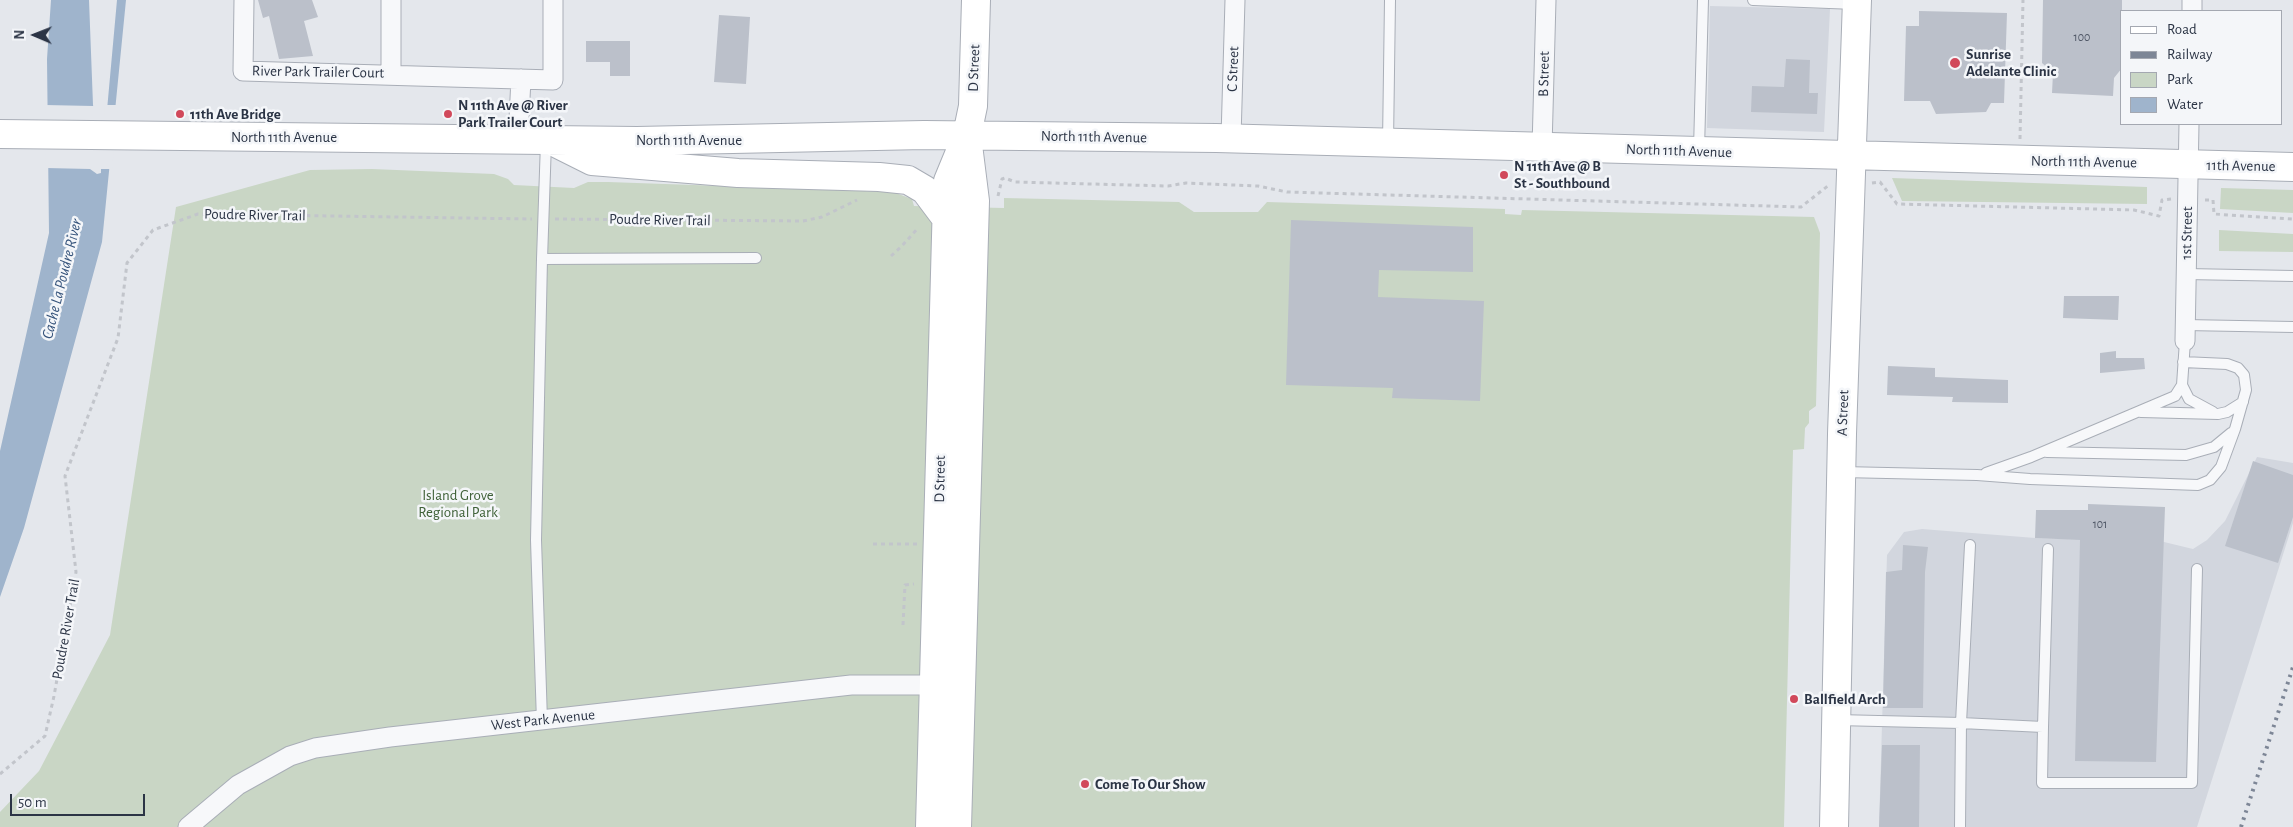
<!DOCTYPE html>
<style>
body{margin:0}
#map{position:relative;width:2293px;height:827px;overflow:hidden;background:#e4e7ec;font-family:"Alegreya Sans",sans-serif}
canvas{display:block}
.legend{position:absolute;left:2120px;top:10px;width:162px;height:115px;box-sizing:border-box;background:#f4f6f9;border:1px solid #a4a8b1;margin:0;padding:6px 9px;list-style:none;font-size:15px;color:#2b3445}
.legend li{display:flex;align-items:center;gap:10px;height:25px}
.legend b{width:25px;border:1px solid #a4a8b1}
.north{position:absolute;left:10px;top:10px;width:50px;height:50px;-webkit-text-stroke:4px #f4f6f9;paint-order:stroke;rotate:271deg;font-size:14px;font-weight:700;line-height:20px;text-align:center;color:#2b3445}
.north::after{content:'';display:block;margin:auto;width:18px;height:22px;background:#2b3445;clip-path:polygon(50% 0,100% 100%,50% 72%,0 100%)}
.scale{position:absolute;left:10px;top:794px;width:135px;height:22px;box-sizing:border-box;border:2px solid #2b3445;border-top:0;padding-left:6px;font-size:15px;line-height:18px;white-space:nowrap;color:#2b3445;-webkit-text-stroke:4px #f4f6f9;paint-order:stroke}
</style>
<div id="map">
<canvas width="2293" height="827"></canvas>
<ul class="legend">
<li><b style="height:6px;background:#fff"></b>Road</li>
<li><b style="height:6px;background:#7d8696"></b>Railway</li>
<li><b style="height:14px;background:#c9d6c5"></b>Park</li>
<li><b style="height:14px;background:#9fb4cc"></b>Water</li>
</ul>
<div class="north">N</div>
<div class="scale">50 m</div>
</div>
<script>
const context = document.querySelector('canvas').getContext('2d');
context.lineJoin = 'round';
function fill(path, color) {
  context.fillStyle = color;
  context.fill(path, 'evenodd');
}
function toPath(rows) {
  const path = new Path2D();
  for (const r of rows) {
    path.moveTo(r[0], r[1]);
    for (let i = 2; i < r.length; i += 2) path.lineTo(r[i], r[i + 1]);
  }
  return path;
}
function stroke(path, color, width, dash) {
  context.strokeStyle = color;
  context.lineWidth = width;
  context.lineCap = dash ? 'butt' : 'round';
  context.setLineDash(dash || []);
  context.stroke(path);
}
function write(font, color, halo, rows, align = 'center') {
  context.font = font + ' "Alegreya Sans",sans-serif';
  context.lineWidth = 5;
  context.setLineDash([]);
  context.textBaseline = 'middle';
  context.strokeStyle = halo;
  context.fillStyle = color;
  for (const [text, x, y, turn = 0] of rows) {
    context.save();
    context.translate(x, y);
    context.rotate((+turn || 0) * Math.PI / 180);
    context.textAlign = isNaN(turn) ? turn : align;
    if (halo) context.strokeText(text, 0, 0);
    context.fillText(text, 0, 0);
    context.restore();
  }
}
fill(toPath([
 [1710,6,1830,9,1824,132,1707,128],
 [2257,457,2293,463,2293,523,2197,827,1879,827,1887,555,1904,532,1922,529,2035,538,2164,542,2193,549,2207,540,2225,521]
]), '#d2d6de');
fill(toPath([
 [372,169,494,174,508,179,514,185,574,188,588,182,608,182,893,192,912,199,914,206,1004,208,1004,198,1179,202,1194,212,1258,212,1267,202,1505,209,1505,214,1521,215,1522,210,1814,217,1820,233,1816,406,1809,411,1809,423,1805,428,1804,449,1793,450,1784,827,0,827,0,812,39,771,110,635,176,207,310,170],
 [1892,178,2147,187,2147,204,1902,201],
 [2221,188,2293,190,2293,213,2220,209],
 [2219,230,2293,234,2293,252,2219,251]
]), '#c9d6c5');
fill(toPath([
 [51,0,89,0,93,105,106,121,117,0,126,0,102,242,24,528,0,597,0,451,49,233,47,59]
]), '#9fb4cc');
fill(toPath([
 [96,100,96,105,104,115,105,105,118,105,112,169,101,169,101,173,97,174,90,169,46,168,45,105,93,106]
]), '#e4e7ec');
fill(toPath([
 [258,0,312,0,318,17,304,21,313,56,279,59,269,16,263,18],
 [2043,0,2122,0,2122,68,2114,78,2113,96,2052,93,2053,73,2042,63],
 [1919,11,2007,13,2004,103,1991,103,1986,112,1936,114,1930,101,1904,101,1906,26,1919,26],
 [719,15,750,17,746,84,714,82],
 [586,41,630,41,630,76,610,76,610,62,586,62],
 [1786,59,1810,60,1809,93,1818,93,1817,114,1751,112,1752,86,1784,87],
 [1291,220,1473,227,1473,272,1379,270,1378,297,1484,301,1480,401,1392,398,1393,388,1286,385],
 [2064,296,2119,296,2118,320,2063,318],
 [2116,351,2116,358,2144,358,2145,369,2100,373,2100,353],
 [1888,366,1935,368,1935,377,2008,380,2008,403,1952,402,1953,397,1887,395],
 [2253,461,2293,475,2293,517,2278,563,2225,546],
 [2088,504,2165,507,2156,762,2075,761,2080,540,2035,538,2036,510,2088,510],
 [1903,545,1928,547,1925,572,1923,708,1883,708,1886,572,1902,570],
 [1882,745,1920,745,1919,827,1879,827]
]), '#bbc0ca');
const lane = toPath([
 [1753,0,1855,4],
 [546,142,542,259,756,258],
 [1388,143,1390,0],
 [1699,149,1703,0],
 [542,259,536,540,542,721],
 [2186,274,2293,276],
 [2185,325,2293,327],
 [2182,385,2189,399,2213,412],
 [2141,412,2218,414,2227,412,2243,402],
 [2047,452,2186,455,2214,447,2231,433],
 [1842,472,1977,475,2030,479,2198,485,2210,480,2221,467,2235,429,2246,390,2244,375,2238,368,2227,364,2183,362],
 [1986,473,2031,457,2175,396,2182,385,2185,341],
 [1837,720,1961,723,1970,545],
 [2043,727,2042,783,2192,783,2197,569],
 [1960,827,1961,723,2043,727,2048,549]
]);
const street = toPath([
 [244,0,243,71,553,80,553,0],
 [391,0,391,75],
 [2192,11,2192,0],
 [518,138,521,79],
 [1231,138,1235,0],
 [1542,148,1546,0],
 [2185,341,2189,124],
 [188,827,238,785,290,756,315,748,390,737,851,685,944,685]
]);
const secondary = toPath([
 [0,134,637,141,924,135,1216,138,2293,167],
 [554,142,592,161,738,173,879,177,908,180,925,190,946,218],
 [930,827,947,200,948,181,967,135,973,106,976,0],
 [957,827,975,201,967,137],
 [1834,827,1842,434,1857,0]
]);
stroke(lane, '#a9aeb7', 12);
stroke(street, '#a9aeb7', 21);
stroke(secondary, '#a9aeb7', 30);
stroke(toPath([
 [2020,139,2023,0],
 [1872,183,1880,182,1897,204,2134,210,2159,216,2162,200,2171,199],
 [998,196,1002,179,1005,178,1015,182,1168,186,1186,183,1258,186,1287,192,1801,207,1829,185],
 [2205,200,2213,200,2214,214,2293,219],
 [555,219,803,221,822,217,857,200],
 [891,256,901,247,918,228],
 [873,544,917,544],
 [903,625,905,585,914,584],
 [0,774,45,736,54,696,76,572,65,476,118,338,127,263,153,230,198,214,532,219]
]), '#c2c5cb', 3, [4, 4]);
stroke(lane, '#f7f8fa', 10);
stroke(street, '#f7f8fa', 19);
stroke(secondary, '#fff', 28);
stroke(toPath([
 [2241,827,2293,667]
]), '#7d8696', 4, [2.5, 5]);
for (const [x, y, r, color] of [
 [1955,63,6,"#d1495b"],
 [180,114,5,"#d1495b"],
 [448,114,5,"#d1495b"],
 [1504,175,5,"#d1495b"],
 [1794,699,5,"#d1495b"],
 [1085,784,5,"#d1495b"]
]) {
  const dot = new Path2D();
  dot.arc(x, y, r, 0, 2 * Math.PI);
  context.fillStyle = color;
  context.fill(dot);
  stroke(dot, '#f4f6f9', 2);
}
write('12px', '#4f5766', null, [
 ["100",2082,37],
 ["101",2100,524]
]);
write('bold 15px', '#2b3445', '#f4f6f9', [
 ["Sunrise",1966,54],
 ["Adelante Clinic",1966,71],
 ["N 11th Ave @ River",458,105],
 ["Park Trailer Court",458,122],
 ["11th Ave Bridge",190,114],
 ["N 11th Ave @ B",1514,166],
 ["St - Southbound",1514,183],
 ["Ballfield Arch",1804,699],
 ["Come To Our Show",1095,784]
], 'left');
write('15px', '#2b3445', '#f4f6f9', [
 ["D Street",974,68,-88],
 ["C Street",1233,69,-88],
 ["River Park Trailer Court",318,72,1],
 ["B Street",1544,74,-89],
 ["North 11th Avenue",284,137],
 ["North 11th Avenue",1094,137,1],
 ["North 11th Avenue",689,140],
 ["North 11th Avenue",1679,151,2],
 ["North 11th Avenue",2084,162,1],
 ["11th Avenue",2241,166,1],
 ["Poudre River Trail",255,215,1],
 ["Poudre River Trail",660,220,1],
 ["1st Street",2187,233,-89],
 ["A Street",1843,413,-88],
 ["D Street",940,479,-89],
 ["Poudre River Trail",66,629,-80],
 ["West Park Avenue",543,720,-6]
]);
write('15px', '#3f6138', '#f4f6f9', [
 ["Island Grove",458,495],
 ["Regional Park",458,512]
]);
write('italic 16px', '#34527a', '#f4f6f9', [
 ["Cache La Poudre River",62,279,-76]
]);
</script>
